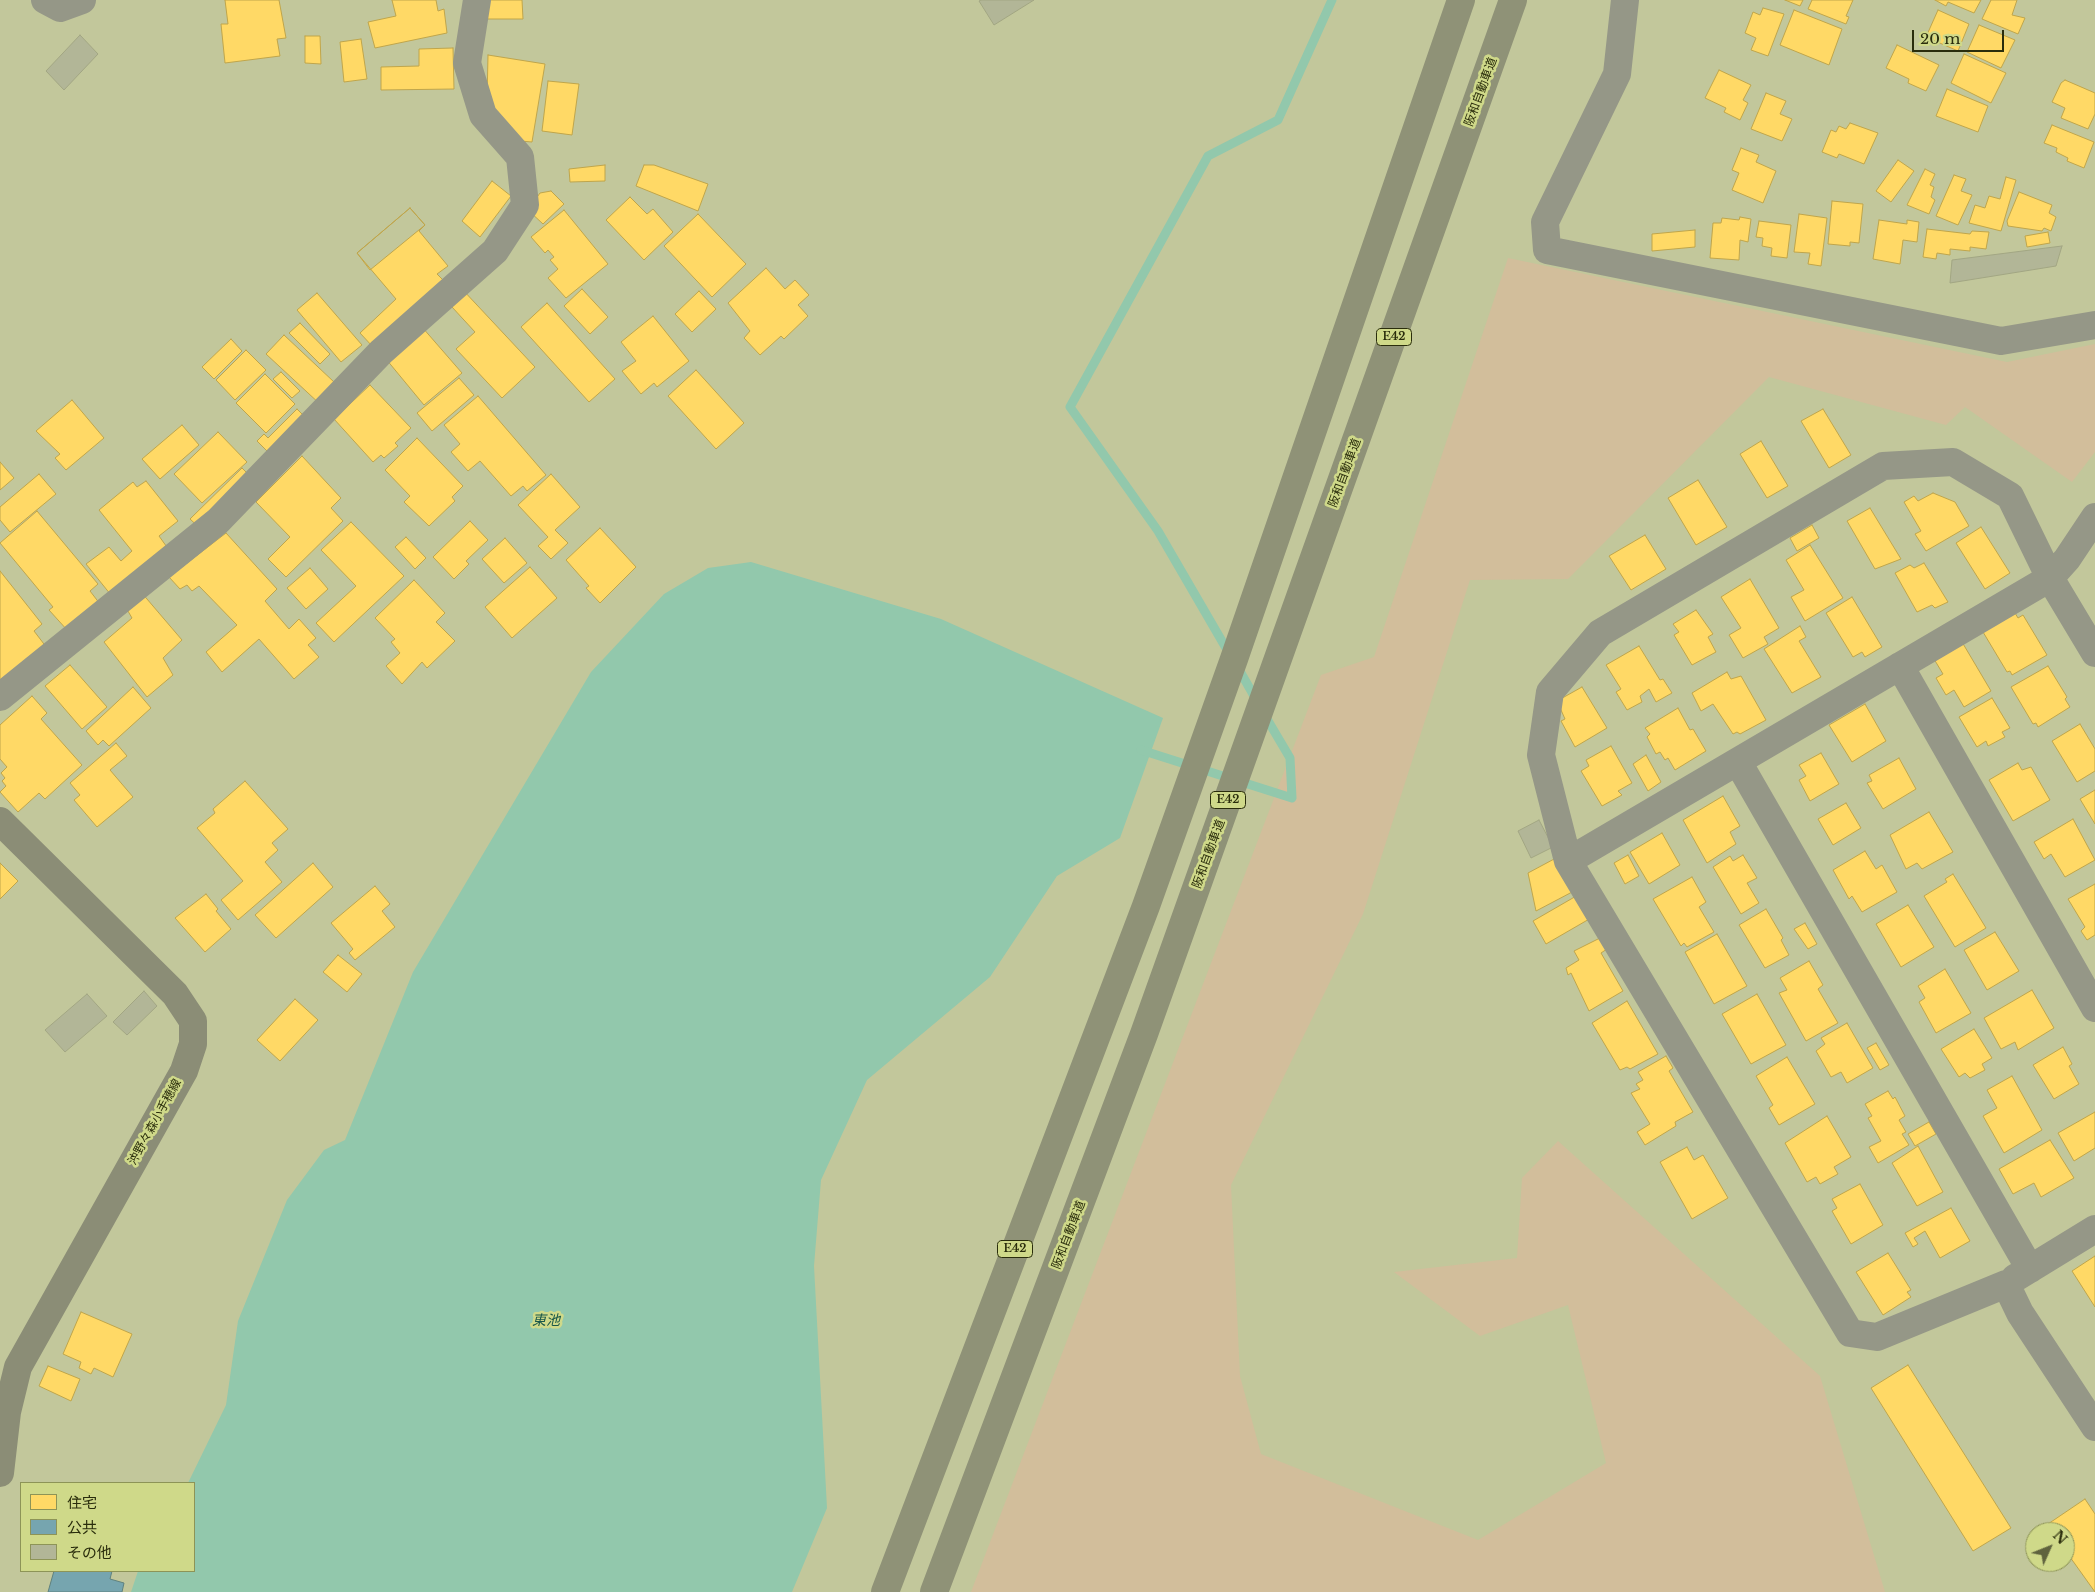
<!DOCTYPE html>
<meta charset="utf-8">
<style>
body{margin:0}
#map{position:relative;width:2095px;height:1592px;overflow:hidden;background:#c2c79b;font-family:"Libre Baskerville","Noto Sans JP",serif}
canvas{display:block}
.legend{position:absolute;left:20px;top:1482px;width:175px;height:90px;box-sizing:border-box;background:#cfd989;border:1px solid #8d9457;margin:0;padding:6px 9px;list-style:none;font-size:15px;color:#2a2d0c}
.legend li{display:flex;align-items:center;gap:10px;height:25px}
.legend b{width:25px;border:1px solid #8d9457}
.north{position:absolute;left:2025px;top:1522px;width:50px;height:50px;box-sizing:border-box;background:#cfd989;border:1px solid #8d9457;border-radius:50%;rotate:46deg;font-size:14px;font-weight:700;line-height:20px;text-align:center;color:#2a2d0c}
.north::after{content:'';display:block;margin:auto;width:18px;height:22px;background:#5f633e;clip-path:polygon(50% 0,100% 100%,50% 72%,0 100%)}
.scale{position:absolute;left:1912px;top:30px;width:92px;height:22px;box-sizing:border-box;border:2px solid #2a2d0c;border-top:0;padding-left:6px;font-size:15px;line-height:18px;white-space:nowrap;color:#2a2d0c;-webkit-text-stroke:4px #cfd989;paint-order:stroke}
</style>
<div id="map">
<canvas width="2095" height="1592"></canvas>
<ul class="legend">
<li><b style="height:14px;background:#ffd966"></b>住宅</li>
<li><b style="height:14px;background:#76a5af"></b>公共</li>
<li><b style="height:14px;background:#b2b697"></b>その他</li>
</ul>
<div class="north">N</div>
<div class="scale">20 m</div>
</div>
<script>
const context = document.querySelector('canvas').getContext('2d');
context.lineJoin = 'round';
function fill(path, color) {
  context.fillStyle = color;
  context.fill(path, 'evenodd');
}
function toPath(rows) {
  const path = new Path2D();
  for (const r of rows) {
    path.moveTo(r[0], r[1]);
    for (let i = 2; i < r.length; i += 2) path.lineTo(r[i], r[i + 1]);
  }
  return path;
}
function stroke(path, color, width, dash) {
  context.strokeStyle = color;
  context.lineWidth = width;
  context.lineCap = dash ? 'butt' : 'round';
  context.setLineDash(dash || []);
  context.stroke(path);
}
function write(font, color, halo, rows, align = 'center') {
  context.font = font + ' "Libre Baskerville","Noto Sans JP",serif';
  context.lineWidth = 5;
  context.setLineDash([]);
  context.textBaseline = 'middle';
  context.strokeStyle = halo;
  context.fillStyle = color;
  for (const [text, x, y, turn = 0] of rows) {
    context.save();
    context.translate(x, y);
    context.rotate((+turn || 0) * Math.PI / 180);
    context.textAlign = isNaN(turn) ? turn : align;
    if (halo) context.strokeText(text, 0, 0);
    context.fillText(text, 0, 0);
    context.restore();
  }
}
fill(toPath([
 [1508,258,2007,362,2095,344,2095,452,2072,482,1965,407,1946,425,1769,377,1568,579,1470,580,1363,914,1231,1185,1240,1376,1261,1454,1478,1540,1606,1463,1568,1305,1480,1336,1394,1272,1517,1258,1522,1178,1558,1141,1820,1376,1885,1592,971,1592,1321,675,1374,657]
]), '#d2be9b');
fill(toPath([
 [751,562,941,619,1163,718,1120,838,1057,876,990,977,867,1080,821,1180,814,1266,827,1508,792,1592,131,1592,138,1571,194,1571,194,1483,188,1483,226,1405,238,1321,287,1200,324,1150,345,1140,413,972,591,672,664,594,708,568]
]), '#92c8ac');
const homes = toPath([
 [225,0,279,0,286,38,277,39,280,56,225,63,221,24,228,24,225,0],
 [392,0,436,0,438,11,444,9,447,33,375,48,368,22,396,16,392,0],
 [480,0,522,0,523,19,480,19,480,0],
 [1785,0,1803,0,1800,6,1785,0],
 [1812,0,1853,0,1846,16,1849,17,1846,24,1808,9,1812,0],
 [1935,0,1981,0,1974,13,1948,2,1946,6,1935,0],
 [1991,0,2017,0,2012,15,2025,18,2018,34,1982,19,1991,0],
 [1763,8,1784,14,1768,56,1751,50,1756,38,1745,33,1753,12,1760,15,1763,8],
 [1794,10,1842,29,1829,65,1780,45,1794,10],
 [1938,10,1969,24,1958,51,1926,37,1938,10],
 [1979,25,2015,40,2001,68,1967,52,1979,25],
 [305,36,320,36,321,64,305,63,305,36],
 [361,39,367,79,344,82,340,42,361,39],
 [1897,45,1939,65,1926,91,1908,83,1909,79,1886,68,1897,45],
 [453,48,454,89,381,90,381,67,419,66,419,49,453,48],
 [1964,54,2006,73,1991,103,1951,83,1964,54],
 [488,55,545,64,532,142,520,141,487,100,488,55],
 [1719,70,1751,85,1743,100,1748,103,1740,120,1724,112,1726,108,1705,98,1719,70],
 [2065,80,2095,93,2095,114,2088,129,2061,118,2065,108,2052,102,2061,83,2065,80],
 [548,81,579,84,572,135,542,131,548,81],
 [1947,89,1988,106,1978,132,1936,116,1947,89],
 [1766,93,1786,101,1780,114,1792,119,1782,141,1751,129,1766,93],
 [1850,123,1878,133,1864,164,1839,154,1837,158,1822,152,1831,130,1836,132,1839,126,1846,129,1850,123],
 [2052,125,2094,142,2084,168,2067,161,2068,158,2056,152,2057,148,2044,143,2052,125],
 [1741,148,1759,155,1756,162,1776,171,1763,203,1732,190,1739,173,1732,170,1741,148],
 [1898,160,1914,171,1891,202,1876,191,1898,160],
 [605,165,605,181,570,182,569,169,605,165],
 [644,165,654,165,708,184,698,211,636,186,644,165],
 [1925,169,1935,174,1930,185,1934,187,1931,197,1935,200,1929,214,1907,205,1925,169],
 [1954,175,1966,179,1961,191,1972,195,1958,225,1936,216,1954,175],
 [2006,177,2016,180,2001,231,1969,223,1975,205,1985,208,1989,196,2000,199,2006,177],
 [492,181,511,196,480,237,462,221,492,181],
 [551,191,564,204,543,224,528,210,540,193,551,191],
 [2019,192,2052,205,2049,213,2056,217,2051,231,2044,228,2042,231,2008,226,2007,221,2019,192],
 [630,197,647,214,653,209,673,232,644,260,606,220,630,197],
 [1832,201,1863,204,1859,243,1850,242,1850,246,1828,244,1832,201],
 [410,208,425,225,419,231,448,266,437,274,444,281,373,347,360,333,396,299,357,253,410,208],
 [410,208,425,225,370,270,357,253,410,208],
 [564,210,608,264,566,298,548,278,558,269,550,260,554,257,548,250,545,253,531,237,564,210],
 [698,214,746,264,712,297,664,246,698,214],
 [1799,214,1827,218,1821,266,1808,264,1810,253,1794,252,1799,214],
 [1740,217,1751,219,1748,242,1740,240,1739,260,1710,258,1713,223,1721,223,1722,218,1739,220,1740,217],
 [1879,220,1907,224,1907,220,1919,222,1917,242,1903,240,1900,264,1873,259,1879,220],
 [1759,221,1791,225,1787,258,1771,256,1772,248,1762,246,1763,238,1756,237,1759,221],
 [1927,229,1970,234,1972,231,1989,232,1986,249,1970,247,1970,251,1950,249,1950,255,1937,253,1936,259,1923,257,1927,229],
 [1695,230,1695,247,1652,251,1652,234,1695,230],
 [2048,232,2050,243,2027,247,2025,236,2048,232],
 [766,268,785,289,795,280,809,295,798,305,808,316,784,339,781,336,760,355,744,338,750,331,728,303,766,268],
 [462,289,535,367,502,398,456,349,475,332,452,307,462,289],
 [582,289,608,317,590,334,564,306,582,289],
 [699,291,716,309,692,332,675,314,699,291],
 [317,293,362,345,341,362,297,310,317,293],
 [547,303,615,379,589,402,521,327,547,303],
 [653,316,689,361,657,387,654,383,641,394,622,371,636,361,621,342,653,316],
 [300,323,330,354,320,364,289,333,300,323],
 [422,327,462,373,424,405,386,359,422,327],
 [284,335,334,382,321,405,266,354,284,335],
 [231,339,242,351,214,379,202,367,231,339],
 [246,350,266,370,235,400,216,380,246,350],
 [696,370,744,423,716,449,668,396,696,370],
 [281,372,300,391,292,398,273,379,281,372],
 [265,374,295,404,266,433,236,403,265,374],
 [459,378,474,395,432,431,417,413,459,378],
 [370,385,411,428,395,443,398,446,384,458,381,455,373,462,334,419,370,385],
 [478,396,546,475,527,491,523,486,511,496,480,461,468,471,451,452,460,444,444,425,478,396],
 [72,400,104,438,66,470,55,458,60,454,36,431,72,400],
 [297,409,312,424,276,460,257,441,264,434,268,438,297,409],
 [1823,409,1851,455,1829,468,1801,421,1823,409],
 [182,425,199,445,160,479,142,459,182,425],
 [218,432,247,462,202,503,174,474,218,432],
 [417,438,463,486,452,497,455,501,429,526,404,502,410,496,385,470,417,438],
 [1761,441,1788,486,1767,498,1740,454,1761,441],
 [302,456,341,498,331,508,343,521,286,577,268,559,290,537,256,502,302,456],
 [0,462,14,478,0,490,0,462],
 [242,468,254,480,203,531,190,519,242,468],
 [39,474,56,494,10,532,0,520,0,507,39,474],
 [551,474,580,507,555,530,568,543,551,559,538,546,548,537,518,505,551,474],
 [1698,480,1727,527,1696,545,1668,498,1698,480],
 [146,481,178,521,159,536,169,550,111,595,86,564,109,547,121,561,132,551,99,510,133,482,137,487,146,481],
 [1933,493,1955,502,1969,526,1926,551,1915,534,1921,531,1904,502,1914,496,1918,501,1933,493],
 [1870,508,1901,559,1875,569,1847,521,1870,508],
 [37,511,98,584,90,591,100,604,68,631,49,610,53,607,0,543,37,511],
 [470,521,488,540,466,561,469,564,454,579,433,557,470,521],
 [351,522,404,576,334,642,316,623,356,586,321,550,351,522],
 [1812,525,1819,538,1797,551,1790,538,1812,525],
 [1981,527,2010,573,1985,589,1956,543,1981,527],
 [600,528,636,567,600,603,586,588,589,586,566,560,600,528],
 [226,533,277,589,265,601,289,629,299,619,316,638,308,645,319,657,294,679,259,639,222,672,206,652,237,625,199,586,192,591,187,585,180,589,169,577,226,533],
 [1645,535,1666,569,1631,590,1609,556,1645,535],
 [406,537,426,558,415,569,395,547,406,537],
 [505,538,527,563,504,583,482,559,505,538],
 [1810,545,1843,598,1805,621,1791,597,1804,590,1786,560,1810,545],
 [1924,563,1948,602,1935,608,1932,605,1917,612,1895,573,1910,565,1914,568,1924,563],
 [530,567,557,598,512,638,485,607,530,567],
 [310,568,328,589,306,609,287,588,310,568],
 [0,571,42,624,34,631,47,648,0,684,0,571],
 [1750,579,1779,628,1764,637,1768,644,1743,658,1729,635,1741,628,1721,597,1750,579],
 [414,580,445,613,436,622,455,641,427,668,422,662,402,684,386,666,400,653,391,642,395,639,375,618,414,580],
 [141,592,182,640,163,658,173,675,147,697,104,642,132,618,125,606,141,592],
 [1852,597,1882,647,1865,657,1862,652,1853,657,1826,613,1852,597],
 [1696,610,1713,634,1708,637,1716,652,1692,665,1674,635,1679,632,1673,624,1696,610],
 [2015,613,2018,618,2023,615,2047,655,2012,675,2010,671,2007,672,1983,632,2015,613],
 [1800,626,1806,637,1799,641,1821,677,1792,693,1764,649,1800,626],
 [1962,642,1991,691,1964,707,1954,690,1946,695,1936,678,1943,674,1934,659,1962,642],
 [1639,646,1660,680,1663,679,1672,693,1656,702,1649,689,1640,696,1642,702,1627,710,1616,692,1621,689,1606,665,1639,646],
 [70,665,107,707,82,729,45,686,70,665],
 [2048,666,2067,697,2065,699,2070,707,2038,727,2036,723,2033,724,2011,687,2048,666],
 [1727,672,1731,679,1741,676,1766,720,1740,734,1737,732,1733,734,1713,704,1701,711,1692,693,1727,672],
 [133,687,151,708,109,746,103,740,98,745,86,731,133,687],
 [1582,687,1607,728,1575,747,1561,721,1565,719,1557,701,1582,687],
 [32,696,47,713,41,719,82,765,45,799,39,793,18,812,0,792,6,786,2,781,5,778,1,773,7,767,0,759,0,725,32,696],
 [1992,698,2010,728,2002,732,2005,737,1988,746,1986,741,1977,747,1959,717,1992,698],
 [1865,704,1886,741,1852,762,1829,725,1865,704],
 [1678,708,1690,730,1693,729,1706,751,1675,770,1668,758,1665,760,1660,752,1656,754,1647,737,1650,734,1645,728,1678,708],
 [2080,724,2095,749,2095,771,2077,782,2052,741,2080,724],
 [116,743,127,756,110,770,133,797,97,827,74,800,80,795,70,783,116,743],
 [1611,746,1632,783,1618,791,1622,795,1602,806,1581,771,1589,766,1586,760,1611,746],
 [1821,753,1839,784,1810,801,1799,780,1806,776,1799,765,1821,753],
 [1646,755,1661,782,1648,791,1633,764,1646,755],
 [1899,758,1916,789,1883,809,1867,783,1872,781,1869,775,1899,758],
 [2018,763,2022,770,2031,767,2050,800,2013,821,1989,780,2018,763],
 [245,781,288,829,272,843,278,850,265,862,282,882,238,920,221,900,243,881,197,828,215,813,213,809,245,781],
 [2095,790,2095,824,2080,799,2095,790],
 [1723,796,1740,826,1730,832,1736,844,1707,863,1683,820,1723,796],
 [1846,803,1861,828,1833,845,1818,819,1846,803],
 [1929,812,1953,852,1922,869,1917,863,1906,869,1890,835,1929,812],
 [2073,819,2095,860,2065,877,2051,854,2044,859,2034,842,2073,819],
 [1662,833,1680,865,1649,884,1630,852,1662,833],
 [1865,851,1876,869,1882,865,1897,892,1862,912,1852,896,1849,899,1833,870,1865,851],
 [1628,855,1639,876,1625,884,1614,863,1628,855],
 [1743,855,1757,878,1747,883,1759,903,1741,914,1713,867,1730,856,1733,861,1743,855],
 [1556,858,1574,891,1536,911,1528,873,1556,858],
 [0,863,18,881,0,899,0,863],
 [313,863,333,887,276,938,255,915,313,863],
 [1953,874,1986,928,1955,947,1924,896,1947,882,1945,879,1953,874],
 [1692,877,1706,902,1699,907,1714,932,1687,947,1684,943,1681,946,1653,899,1692,877],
 [2095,884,2095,935,2087,940,2081,931,2085,927,2068,899,2095,884],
 [375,886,390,904,382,911,395,927,355,960,349,953,353,949,331,923,375,886],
 [206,894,218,909,216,911,231,929,205,952,175,918,206,894],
 [1578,895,1591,918,1546,944,1533,921,1578,895],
 [1908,905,1934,947,1901,967,1876,924,1908,905],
 [1766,909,1783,938,1781,940,1789,955,1765,968,1739,925,1766,909],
 [1805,923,1817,944,1808,949,1794,929,1805,923],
 [1995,932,2019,971,1987,990,1964,950,1995,932],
 [1717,934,1747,986,1714,1004,1685,952,1717,934],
 [1600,938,1607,949,1601,953,1623,991,1589,1011,1571,973,1568,975,1566,968,1579,960,1574,951,1600,938],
 [338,955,362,974,347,992,323,972,338,955],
 [1809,961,1823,985,1818,989,1838,1023,1806,1041,1779,993,1787,990,1780,978,1809,961],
 [1945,969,1971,1013,1936,1033,1919,1002,1925,998,1918,986,1945,969],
 [2032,990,2054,1028,2018,1050,2015,1042,2001,1049,1984,1018,2032,990],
 [1757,994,1786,1045,1751,1064,1722,1014,1757,994],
 [295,999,318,1020,280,1061,257,1040,295,999],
 [1627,1001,1658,1054,1630,1069,1627,1067,1620,1070,1592,1023,1627,1001],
 [1847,1023,1873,1068,1847,1083,1841,1072,1831,1077,1816,1051,1825,1044,1821,1038,1847,1023],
 [1974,1029,1992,1058,1982,1064,1985,1070,1970,1078,1965,1073,1959,1077,1941,1049,1974,1029],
 [1876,1043,1889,1065,1880,1070,1867,1048,1876,1043],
 [2063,1047,2072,1064,2069,1066,2079,1084,2054,1099,2033,1065,2063,1047],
 [1666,1056,1673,1068,1669,1071,1693,1112,1675,1122,1676,1126,1645,1145,1637,1132,1650,1124,1631,1093,1640,1089,1636,1084,1643,1080,1638,1072,1666,1056],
 [1787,1057,1815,1104,1779,1125,1769,1108,1773,1105,1756,1076,1787,1057],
 [2012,1076,2042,1130,2004,1153,1983,1116,1997,1108,1987,1090,2012,1076],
 [1888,1091,1893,1099,1895,1097,1905,1116,1899,1120,1906,1132,1902,1134,1909,1145,1878,1163,1869,1147,1881,1141,1868,1118,1872,1116,1865,1104,1888,1091],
 [2095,1112,2095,1148,2074,1161,2058,1133,2095,1112],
 [1827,1116,1851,1157,1834,1167,1838,1174,1820,1184,1816,1177,1807,1182,1785,1143,1827,1116],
 [1929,1122,1936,1134,1915,1146,1908,1134,1929,1122],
 [2050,1140,2074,1178,2041,1197,2034,1183,2013,1194,1999,1169,2050,1140],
 [1918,1146,1943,1192,1917,1206,1892,1163,1918,1146],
 [1687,1147,1694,1160,1703,1155,1728,1198,1692,1219,1660,1162,1687,1147],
 [1860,1184,1883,1225,1851,1244,1832,1211,1837,1208,1832,1199,1860,1184],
 [1951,1208,1970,1241,1940,1258,1925,1231,1914,1238,1918,1244,1913,1247,1905,1233,1951,1208],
 [1888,1253,1911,1290,1907,1292,1911,1297,1883,1315,1856,1272,1888,1253],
 [2095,1256,2095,1307,2072,1271,2095,1256],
 [81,1312,132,1334,113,1377,94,1368,91,1374,79,1368,81,1362,63,1354,81,1312],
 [1908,1365,2011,1528,1973,1551,1871,1388,1908,1365],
 [48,1366,80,1379,71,1401,39,1386,48,1366],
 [2085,1499,2095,1514,2095,1592,2065,1550,2065,1532,2053,1532,2048,1524,2085,1499]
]);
fill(homes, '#ffd966');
stroke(homes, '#bfa54b', 1);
const public = toPath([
 [54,1571,112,1571,110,1579,124,1583,122,1592,48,1592,54,1571]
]);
fill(public, '#76a5af');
stroke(public, '#5f817e', 1);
stroke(toPath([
 [1230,655,1158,531,1070,407,1208,156,1278,120,1332,0],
 [1237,666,1258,703],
 [1141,750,1292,798,1290,758,1264,714]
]), '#92c8ac', 9);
const building = toPath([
 [981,0,1034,0,994,25,979,1,981,0],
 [80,35,98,54,64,90,46,71,80,35],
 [2062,246,2056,266,1950,283,1952,260,2062,246],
 [1539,820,1553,847,1531,858,1518,831,1539,820],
 [144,991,157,1006,127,1035,113,1022,144,991],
 [87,994,107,1016,65,1052,45,1030,87,994]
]);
fill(building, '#b2b697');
stroke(building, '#a2a683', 1);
stroke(toPath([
 [45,0,60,8,82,0],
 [1625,0,1617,74,1545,222,1547,250,2001,341,2095,325],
 [2095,653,2050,578,2010,496,1953,462,1883,466,1600,633,1550,692,1541,755,1568,861,1850,1333,1877,1337,2006,1284,2020,1313,2095,1427],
 [1900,666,2095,1008],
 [0,697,218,521,381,352,495,251,525,205,520,157,483,115,467,63,477,0],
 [1738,762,2030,1269],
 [1568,861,2050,578,2067,559,2095,517],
 [2015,1278,2095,1229]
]), '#959787', 28);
stroke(toPath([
 [0,821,175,994,193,1021,193,1044,184,1071,18,1367,7,1412,0,1473]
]), '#8b8d76', 28);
stroke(toPath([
 [885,1592,1146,906,1234,659,1461,0],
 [934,1592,1144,1034,1513,0]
]), '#8f9277', 28);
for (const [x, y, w] of [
 [1394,337,35],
 [1228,800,35],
 [1015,1249,35]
]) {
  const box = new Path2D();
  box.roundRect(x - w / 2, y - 8.5, w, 17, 4);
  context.fillStyle = '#cfd989';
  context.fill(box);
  stroke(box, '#2a2d0c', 1);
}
write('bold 11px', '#2a2d0c', null, [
 ["E42",1394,337],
 ["E42",1228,800],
 ["E42",1015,1249]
]);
write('12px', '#2a2d0c', '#cfd989', [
 ["阪和自動車道",1481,92,-70],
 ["阪和自動車道",1345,473,-70],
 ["阪和自動車道",1209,854,-70],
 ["沖野々森小手穂線",155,1122,-61],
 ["阪和自動車道",1069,1235,-69]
]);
write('italic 14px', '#195749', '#cfd989', [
 ["東池",546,1321]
]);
</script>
